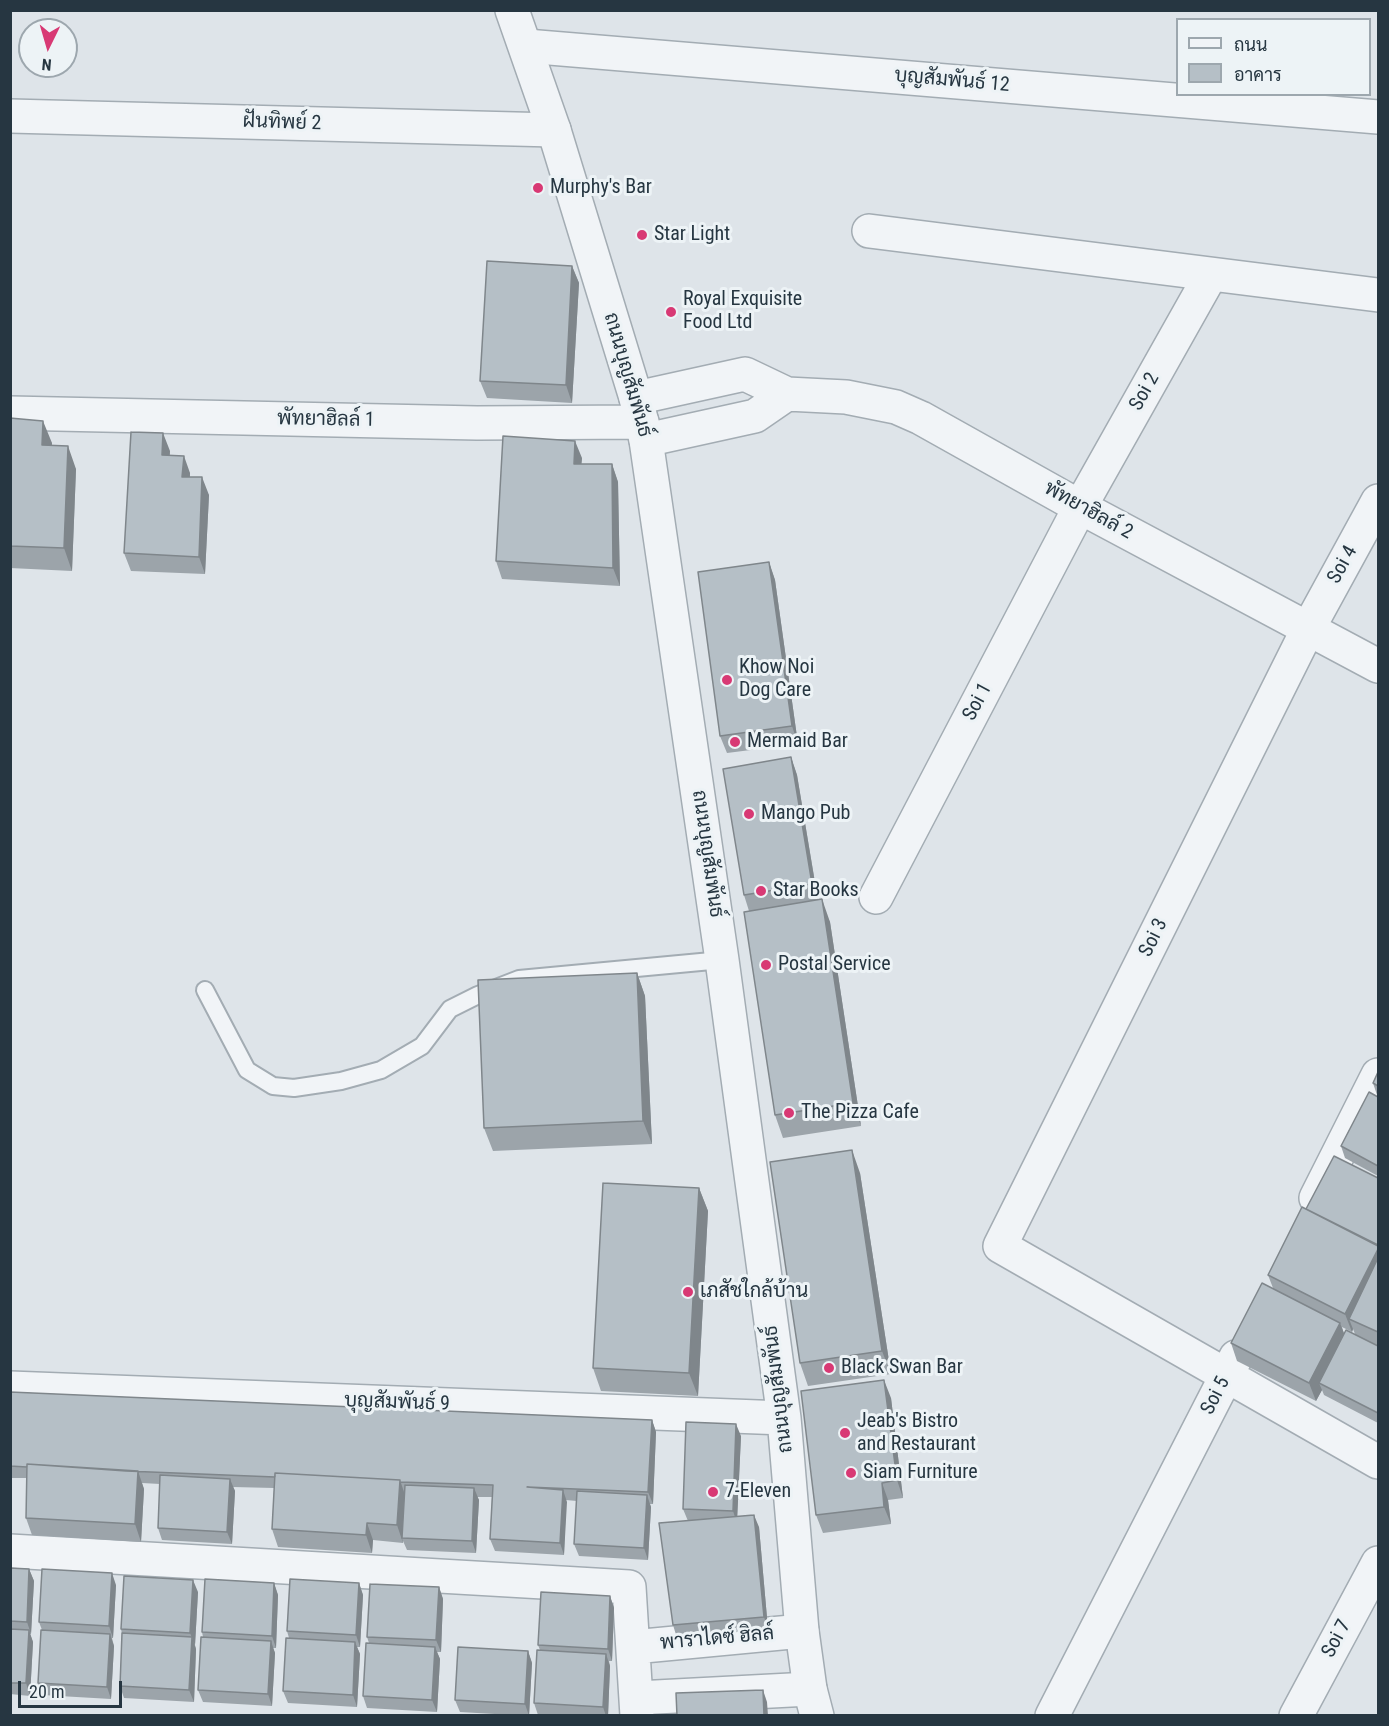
<!DOCTYPE html>
<meta charset="utf-8">
<style>
body{margin:0}
#map{position:relative;width:1389px;height:1726px;overflow:hidden;background:#dee4e9;font-family:"Roboto Condensed",Sarabun,sans-serif}
canvas{display:block}
.frame{position:absolute;inset:0;border:12px solid #263641;pointer-events:none}
.legend{position:absolute;left:1176px;top:18px;width:195px;height:78px;box-sizing:border-box;background:#edf3f6;border:2px solid #9da7ae;margin:0;padding:8px 10px;list-style:none;font-size:18px;color:#263641}
.legend li{display:flex;align-items:center;gap:12px;height:30px}
.legend b{width:30px;border:2px solid #9da7ae}
.north{position:absolute;left:18px;top:18px;width:60px;height:60px;box-sizing:border-box;background:#edf3f6;border:2px solid #9da7ae;border-radius:50%;rotate:185deg;font-size:16px;font-weight:700;line-height:24px;text-align:center;color:#263641}
.north::after{content:'';display:block;margin:auto;width:21px;height:27px;background:#d83974;clip-path:polygon(50% 0,100% 100%,50% 72%,0 100%)}
.scale{position:absolute;left:18px;top:1681px;width:104px;height:27px;box-sizing:border-box;border:3px solid #263641;border-top:0;padding-left:8px;font-size:18px;line-height:21px;white-space:nowrap;color:#263641;-webkit-text-stroke:4px #edf3f6;paint-order:stroke}
</style>
<div id="map">
<canvas width="1389" height="1726"></canvas>
<div class="frame"></div>
<ul class="legend">
<li><b style="height:8px;background:#f1f4f7"></b>ถนน</li>
<li><b style="height:16px;background:#b5bfc6"></b>อาคาร</li>
</ul>
<div class="north">N</div>
<div class="scale">20 m</div>
</div>
<script>
const context = document.querySelector('canvas').getContext('2d');
context.lineJoin = 'round';
function toPath(rows) {
  const path = new Path2D();
  for (const r of rows) {
    path.moveTo(r[0], r[1]);
    for (let i = 2; i < r.length; i += 2) path.lineTo(r[i], r[i + 1]);
  }
  return path;
}
function stroke(path, color, width, dash) {
  context.strokeStyle = color;
  context.lineWidth = width;
  context.lineCap = dash ? 'butt' : 'round';
  context.setLineDash(dash || []);
  context.stroke(path);
}
function fill(path, color) {
  context.fillStyle = color;
  context.fill(path, 'evenodd');
}
function write(font, color, halo, rows, align = 'center') {
  context.font = font + ' "Roboto Condensed",Sarabun,sans-serif';
  context.lineWidth = 6;
  context.setLineDash([]);
  context.textBaseline = 'middle';
  context.strokeStyle = halo;
  context.fillStyle = color;
  for (const [text, x, y, turn = 0] of rows) {
    context.save();
    context.translate(x, y);
    context.rotate((+turn || 0) * Math.PI / 180);
    context.textAlign = isNaN(turn) ? turn : align;
    if (halo) context.strokeText(text, 0, 0);
    context.fillText(text, 0, 0);
    context.restore();
  }
}
const service = toPath([
 [205,990,247,1070,273,1086,294,1088,341,1081,381,1070,422,1046,450,1009,478,995,519,979,722,960]
]);
const minor = toPath([
 [526,46,1378,117],
 [10,116,554,130],
 [869,231,1378,295],
 [787,394,846,397,896,407,921,418,1080,507,1378,666],
 [636,398,745,374,787,394,755,416,646,440],
 [10,413,477,423,642,422],
 [1378,501,1308,629,1000,1246,1378,1462],
 [876,897,1080,507,1210,276],
 [1316,1198,1378,1075],
 [10,1551,629,1587,637,1716],
 [633,1647,802,1631],
 [637,1698,810,1689],
 [1052,1716,1236,1357],
 [1296,1716,1378,1563]
]);
const tertiary = toPath([
 [512,10,554,130,636,398,646,440,722,960,784,1418,802,1631,810,1689,817,1716],
 [10,1388,784,1418]
]);
stroke(service, '#a3acb3', 20);
stroke(minor, '#a3acb3', 36);
stroke(tertiary, '#a3acb3', 36);
stroke(service, '#f1f4f7', 16);
stroke(minor, '#f1f4f7', 33);
stroke(tertiary, '#f1f4f7', 33);
fill(toPath([
 [572,266,579,283,572,403,487,398,480,381],
 [10,418,52,443,51,446,76,469,72,571,10,568],
 [170,451,169,455,190,473,190,477,209,495,205,574,131,571,124,553],
 [582,458,581,464,612,464,618,482,620,586,502,579,496,561],
 [769,562,775,580,798,744,727,753,720,736],
 [791,757,797,775,818,900,830,922,861,1126,783,1138,775,1115,749,911,744,895],
 [637,973,645,996,652,1144,493,1151,484,1128],
 [1378,1072,1378,1096,1377,1095,1373,1083],
 [1378,1097,1378,1176,1345,1158,1341,1146],
 [860,1173,891,1374,808,1386,800,1363],
 [1378,1178,1378,1423,1324,1395,1322,1390,1316,1401,1237,1361,1231,1343,1273,1288,1268,1275,1306,1209],
 [1342,1327,1352,1332,1353,1329,1355,1334,1344,1334],
 [699,1188,708,1211,698,1396,601,1391,593,1368],
 [10,1392,652,1420,656,1432,653,1504,650,1504,651,1507,648,1560,579,1556,574,1544,577,1501,566,1500,564,1555,495,1551,490,1539,492,1497,477,1497,479,1500,476,1553,407,1550,403,1541,403,1543,373,1540,372,1553,278,1547,272,1529,274,1488,233,1487,235,1491,232,1544,162,1540,158,1528,160,1484,142,1483,144,1489,141,1542,32,1535,26,1518,27,1478,10,1478],
 [891,1398,903,1498,888,1500,891,1524,823,1533,816,1515],
 [741,1436,737,1517,759,1527,768,1629,677,1638,673,1625,688,1521,683,1509],
 [10,1568,29,1569,34,1581,31,1634,30,1634,33,1642,30,1696,10,1694],
 [274,1583,278,1595,276,1648,273,1648,275,1653,272,1706,203,1702,198,1690,203,1637,202,1632],
 [359,1583,363,1595,360,1647,357,1647,360,1654,357,1707,288,1703,283,1691,289,1638,287,1631],
 [116,1585,113,1638,112,1638,114,1646,111,1699,42,1695,38,1683,42,1630,39,1622],
 [439,1587,443,1599,441,1652,437,1652,440,1659,437,1712,367,1708,363,1696,369,1643,367,1637],
 [198,1592,195,1645,196,1649,194,1702,124,1698,120,1686,122,1634,121,1629],
 [610,1596,614,1608,612,1661,609,1661,610,1666,608,1716,538,1715,534,1703,540,1650,538,1645],
 [528,1651,532,1663,529,1716,460,1712,455,1700]
]), '#9ca4aa');
fill(toPath([
 [572,266,579,283,572,403,566,385],
 [43,421,52,443,51,468,42,445],
 [163,433,170,451,169,473,162,455],
 [575,441,582,458,580,482,574,464],
 [68,446,76,469,72,571,64,548],
 [184,456,190,473,189,494,182,477],
 [612,464,618,482,620,586,613,568],
 [202,477,209,495,205,574,199,557],
 [769,562,775,580,798,744,792,726],
 [791,757,797,775,818,901,812,884],
 [822,899,830,922,861,1126,853,1103],
 [637,973,645,996,652,1144,643,1121],
 [852,1150,860,1173,891,1374,882,1351],
 [699,1188,708,1211,698,1396,689,1373],
 [1378,1249,1378,1279,1349,1319,1353,1329,1352,1332,1345,1314],
 [1340,1323,1347,1341,1319,1383,1322,1390,1316,1401,1309,1383],
 [884,1380,891,1398,903,1498,897,1480],
 [652,1420,656,1432,653,1504,648,1492],
 [736,1424,741,1436,737,1523,733,1511],
 [138,1471,144,1489,141,1542,135,1524],
 [230,1479,235,1491,232,1544,227,1532],
 [400,1480,406,1498,402,1538,403,1543,397,1525],
 [882,1483,888,1500,891,1524,884,1507],
 [474,1488,479,1500,476,1553,472,1541],
 [563,1490,567,1502,564,1555,560,1543],
 [647,1495,651,1507,648,1560,644,1548],
 [754,1515,759,1527,768,1629,764,1617],
 [367,1523,373,1540,372,1553,366,1535],
 [29,1569,34,1581,31,1634,27,1622],
 [112,1573,116,1585,113,1638,109,1626],
 [193,1580,198,1592,195,1645,190,1633],
 [274,1583,278,1595,276,1648,272,1636],
 [359,1583,363,1595,360,1647,356,1635],
 [439,1587,443,1599,441,1652,436,1640],
 [610,1596,614,1608,612,1661,608,1649],
 [29,1630,33,1642,30,1696,26,1683],
 [110,1634,114,1646,111,1699,107,1687],
 [192,1637,196,1649,194,1702,189,1690],
 [271,1641,275,1653,272,1706,268,1694],
 [355,1642,360,1654,357,1707,353,1695],
 [435,1647,440,1659,437,1712,432,1700],
 [528,1651,532,1663,529,1716,525,1704],
 [606,1654,610,1666,608,1716,606,1716,603,1707],
 [763,1690,767,1702,768,1716,764,1716]
]), '#7f868b');
const building = toPath([
 [487,261,572,266,566,385,480,381,487,261],
 [10,418,43,421,42,445,68,446,64,548,10,546,10,418],
 [131,432,163,433,162,455,184,456,182,477,202,477,199,557,124,553,131,432],
 [503,436,575,441,574,464,612,464,613,568,496,561,503,436],
 [769,562,792,726,720,736,698,572,769,562],
 [791,757,812,884,744,895,723,769,791,757],
 [822,899,853,1103,775,1115,744,912,822,899],
 [637,973,643,1121,484,1128,478,980,637,973],
 [1378,1072,1378,1086,1373,1083,1378,1072],
 [1369,1092,1378,1097,1378,1166,1341,1146,1369,1092],
 [852,1150,882,1351,800,1363,770,1162,852,1150],
 [1334,1156,1378,1178,1378,1245,1306,1209,1334,1156],
 [603,1183,699,1188,689,1373,593,1368,603,1183],
 [1302,1207,1378,1246,1378,1249,1345,1314,1268,1275,1302,1207],
 [1378,1258,1378,1332,1349,1319,1378,1258],
 [1262,1283,1340,1323,1309,1383,1231,1343,1262,1283],
 [1346,1330,1378,1346,1378,1413,1319,1383,1346,1330],
 [884,1380,897,1480,882,1483,884,1507,816,1515,801,1391,884,1380],
 [10,1392,652,1420,648,1492,527,1487,563,1490,560,1543,490,1539,493,1485,400,1482,400,1480,275,1473,275,1477,126,1471,27,1464,27,1467,10,1466,10,1392],
 [686,1422,736,1424,733,1511,683,1509,686,1422],
 [27,1464,138,1471,135,1524,26,1518,27,1464],
 [275,1473,400,1480,397,1525,367,1523,366,1535,272,1529,275,1473],
 [160,1475,230,1479,227,1532,158,1528,160,1475],
 [405,1485,474,1488,472,1541,402,1538,405,1485],
 [577,1491,647,1495,644,1548,574,1544,577,1491],
 [754,1515,764,1617,673,1625,659,1523,754,1515],
 [10,1568,29,1569,27,1622,10,1621,10,1568],
 [42,1569,112,1573,109,1626,39,1622,42,1569],
 [124,1576,193,1580,190,1633,121,1629,124,1576],
 [205,1579,274,1583,272,1636,202,1632,205,1579],
 [290,1579,359,1583,356,1635,287,1631,290,1579],
 [370,1584,439,1587,436,1640,367,1637,370,1584],
 [541,1592,610,1596,608,1649,538,1645,541,1592],
 [10,1629,29,1630,26,1683,10,1683,10,1629],
 [41,1630,110,1634,107,1687,38,1683,41,1630],
 [122,1633,192,1637,189,1690,120,1686,122,1633],
 [201,1637,271,1641,268,1694,198,1690,201,1637],
 [286,1638,355,1642,353,1695,283,1691,286,1638],
 [366,1643,435,1647,432,1700,363,1696,366,1643],
 [458,1647,528,1651,525,1704,455,1700,458,1647],
 [537,1650,606,1654,603,1707,534,1703,537,1650],
 [763,1690,764,1716,677,1716,676,1693,763,1690]
]);
fill(building, '#b5bfc6');
stroke(building, '#7f868b', 1.5);
for (const [x, y, r, color] of [
 [538,188,6,"#d83974"],
 [642,235,6,"#d83974"],
 [671,312,6,"#d83974"],
 [727,680,6,"#d83974"],
 [735,742,6,"#d83974"],
 [749,814,6,"#d83974"],
 [761,891,6,"#d83974"],
 [766,965,6,"#d83974"],
 [789,1113,6,"#d83974"],
 [688,1292,6,"#d83974"],
 [829,1368,6,"#d83974"],
 [845,1433,6,"#d83974"],
 [851,1473,6,"#d83974"],
 [713,1492,6,"#d83974"]
]) {
  const dot = new Path2D();
  dot.arc(x, y, r, 0, 2 * Math.PI);
  context.fillStyle = color;
  context.fill(dot);
  stroke(dot, '#edf3f6', 2);
}
write('20px', '#263641', '#edf3f6', [
 ["บุญสัมพันธ์ 12",952,81,5],
 ["ฝันทิพย์ 2",282,123,2],
 ["ถนนบุญสัมพันธ์",627,375,74],
 ["Soi 2",1145,392,-61],
 ["พัทยาฮิลล์ 1",326,420,1],
 ["พัทยาฮิลล์ 2",1088,511,29],
 ["Soi 4",1343,565,-61],
 ["Soi 1",978,702,-62],
 ["ถนนบุญสัมพันธ์",707,854,82],
 ["Soi 3",1154,938,-64],
 ["ถนนบุญสัมพันธ์",779,1389,-97],
 ["Soi 5",1216,1396,-63],
 ["บุญสัมพันธ์ 9",397,1403,2],
 ["พาราไดซ์ ฮิลล์",717,1639,-5],
 ["Soi 7",1337,1639,-62]
]);
write('20px', '#263641', '#edf3f6', [
 ["Murphy's Bar",550,188],
 ["Star Light",654,235],
 ["Royal Exquisite",683,300],
 ["Food Ltd",683,323],
 ["Khow Noi",739,668],
 ["Dog Care",739,691],
 ["Mermaid Bar",747,742],
 ["Mango Pub",761,814],
 ["Star Books",773,891],
 ["Postal Service",778,965],
 ["The Pizza Cafe",801,1113],
 ["เภสัชใกล้บ้าน",700,1292],
 ["Black Swan Bar",841,1368],
 ["Jeab's Bistro",857,1422],
 ["and Restaurant",857,1445],
 ["Siam Furniture",863,1473],
 ["7-Eleven",725,1492]
], 'left');
</script>
